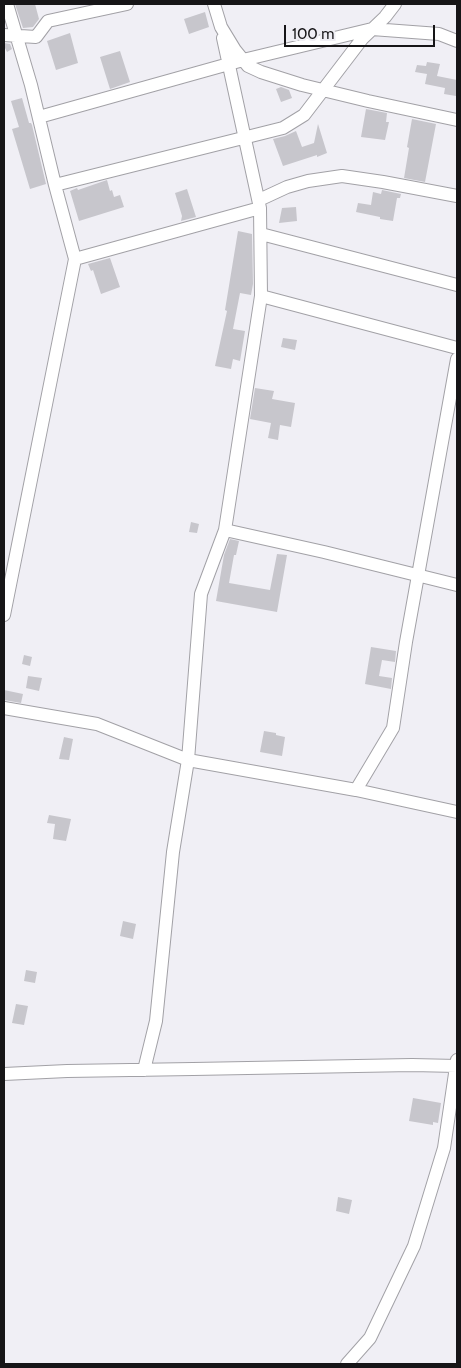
<!DOCTYPE html>
<style>
body{margin:0}
#map{position:relative;width:461px;height:1368px;overflow:hidden;background:#f0eff5;font-family:Cabin,sans-serif}
canvas{display:block}
.frame{position:absolute;inset:0;border:5px solid #161517;pointer-events:none}
.scale{position:absolute;left:284px;top:25px;width:151px;height:22px;box-sizing:border-box;border:2px solid #161517;border-top:0;padding-left:6px;font-size:15px;line-height:18px;white-space:nowrap;color:#161517;-webkit-text-stroke:4px #f0eff5;paint-order:stroke}
</style>
<div id="map">
<canvas width="461" height="1368"></canvas>
<div class="frame"></div>
<div class="scale">100 m</div>
</div>
<script>
const context = document.querySelector('canvas').getContext('2d');
context.lineJoin = 'round';
function fill(path, color) {
  context.fillStyle = color;
  context.fill(path, 'evenodd');
}
function toPath(rows) {
  const path = new Path2D();
  for (const r of rows) {
    path.moveTo(r[0], r[1]);
    for (let i = 2; i < r.length; i += 2) path.lineTo(r[i], r[i + 1]);
  }
  return path;
}
function stroke(path, color, width, dash) {
  context.strokeStyle = color;
  context.lineWidth = width;
  context.lineCap = dash ? 'butt' : 'round';
  context.setLineDash(dash || []);
  context.stroke(path);
}
fill(toPath([
 [15,4,35,4,39,19,33,27,23,28],
 [205,12,209,27,189,34,184,19],
 [70,33,78,63,56,70,47,41],
 [4,43,10,44,12,49,7,52,4,46],
 [120,51,130,82,110,89,100,57],
 [427,62,440,64,437,76,457,80,456,96,444,94,445,88,425,84,427,74,415,72,417,65,426,66],
 [281,87,289,90,292,98,281,102,276,89],
 [22,98,29,123,31,123,32,125,46,184,30,189,12,129,19,127,11,101],
 [366,109,387,113,386,122,389,122,385,140,361,137],
 [412,119,436,124,425,182,404,178,409,148,407,147],
 [318,124,327,153,317,157,317,155,283,166,273,139,285,136,296,131,302,147,314,143],
 [107,180,110,191,112,190,114,197,120,195,124,207,79,221,70,191,77,188,78,190],
 [187,189,196,217,181,221,182,216,175,193],
 [382,190,401,194,400,198,397,198,393,221,380,219,380,217,356,212,358,203,371,205,373,192,381,194],
 [296,207,297,221,279,223,282,208],
 [238,231,252,234,253,284,251,295,240,293,233,329,245,331,240,361,233,359,231,369,215,366,227,311,225,310],
 [110,258,120,287,101,294,93,270,91,271,88,264],
 [283,338,297,340,295,350,281,347],
 [255,388,274,391,272,399,295,403,291,427,280,425,278,440,268,438,271,423,250,419],
 [191,522,199,524,197,533,189,532],
 [230,539,239,541,236,555,234,555,229,583,270,590,277,554,287,555,277,612,216,601,224,555],
 [371,647,396,651,395,662,382,660,379,676,392,678,391,689,365,684],
 [24,655,32,657,30,666,22,664],
 [28,676,42,678,39,691,26,688],
 [4,690,23,694,21,703,4,700],
 [264,731,276,733,276,735,285,737,282,756,260,752],
 [64,737,73,739,69,760,59,759],
 [49,815,71,819,66,841,53,839,55,824,47,823],
 [123,921,136,924,133,939,120,936],
 [26,970,37,972,35,983,24,981],
 [16,1004,28,1006,24,1025,12,1023],
 [413,1098,441,1103,438,1123,433,1122,433,1125,409,1121],
 [338,1197,352,1200,349,1214,336,1211]
]), '#c7c6cc');
const minor = toPath([
 [7,4,31,85,55,185,75,259,260,208],
 [214,4,221,27,235,50,248,66,261,72,302,85,368,101,457,120],
 [4,35,36,37,48,21,127,4],
 [223,38,260,208,261,296],
 [39,117,243,60,372,29,439,34,457,41],
 [55,185,283,128,304,115,362,39,385,17,395,4],
 [259,200,287,187,308,181,342,176,383,182,457,196],
 [261,234,457,285],
 [457,348,261,296,225,530,324,552,457,585],
 [4,615,75,259],
 [4,708,97,724,188,760,356,790,457,812],
 [356,790,393,728,406,642,457,359],
 [144,1070,156,1021,173,852,188,760,201,594,225,530],
 [4,1074,67,1071,193,1069,412,1065,457,1066],
 [347,1364,370,1338,414,1246,444,1148,457,1060]
]);
stroke(minor, '#a2a1a6', 14);
stroke(minor, '#fff', 12);
</script>
